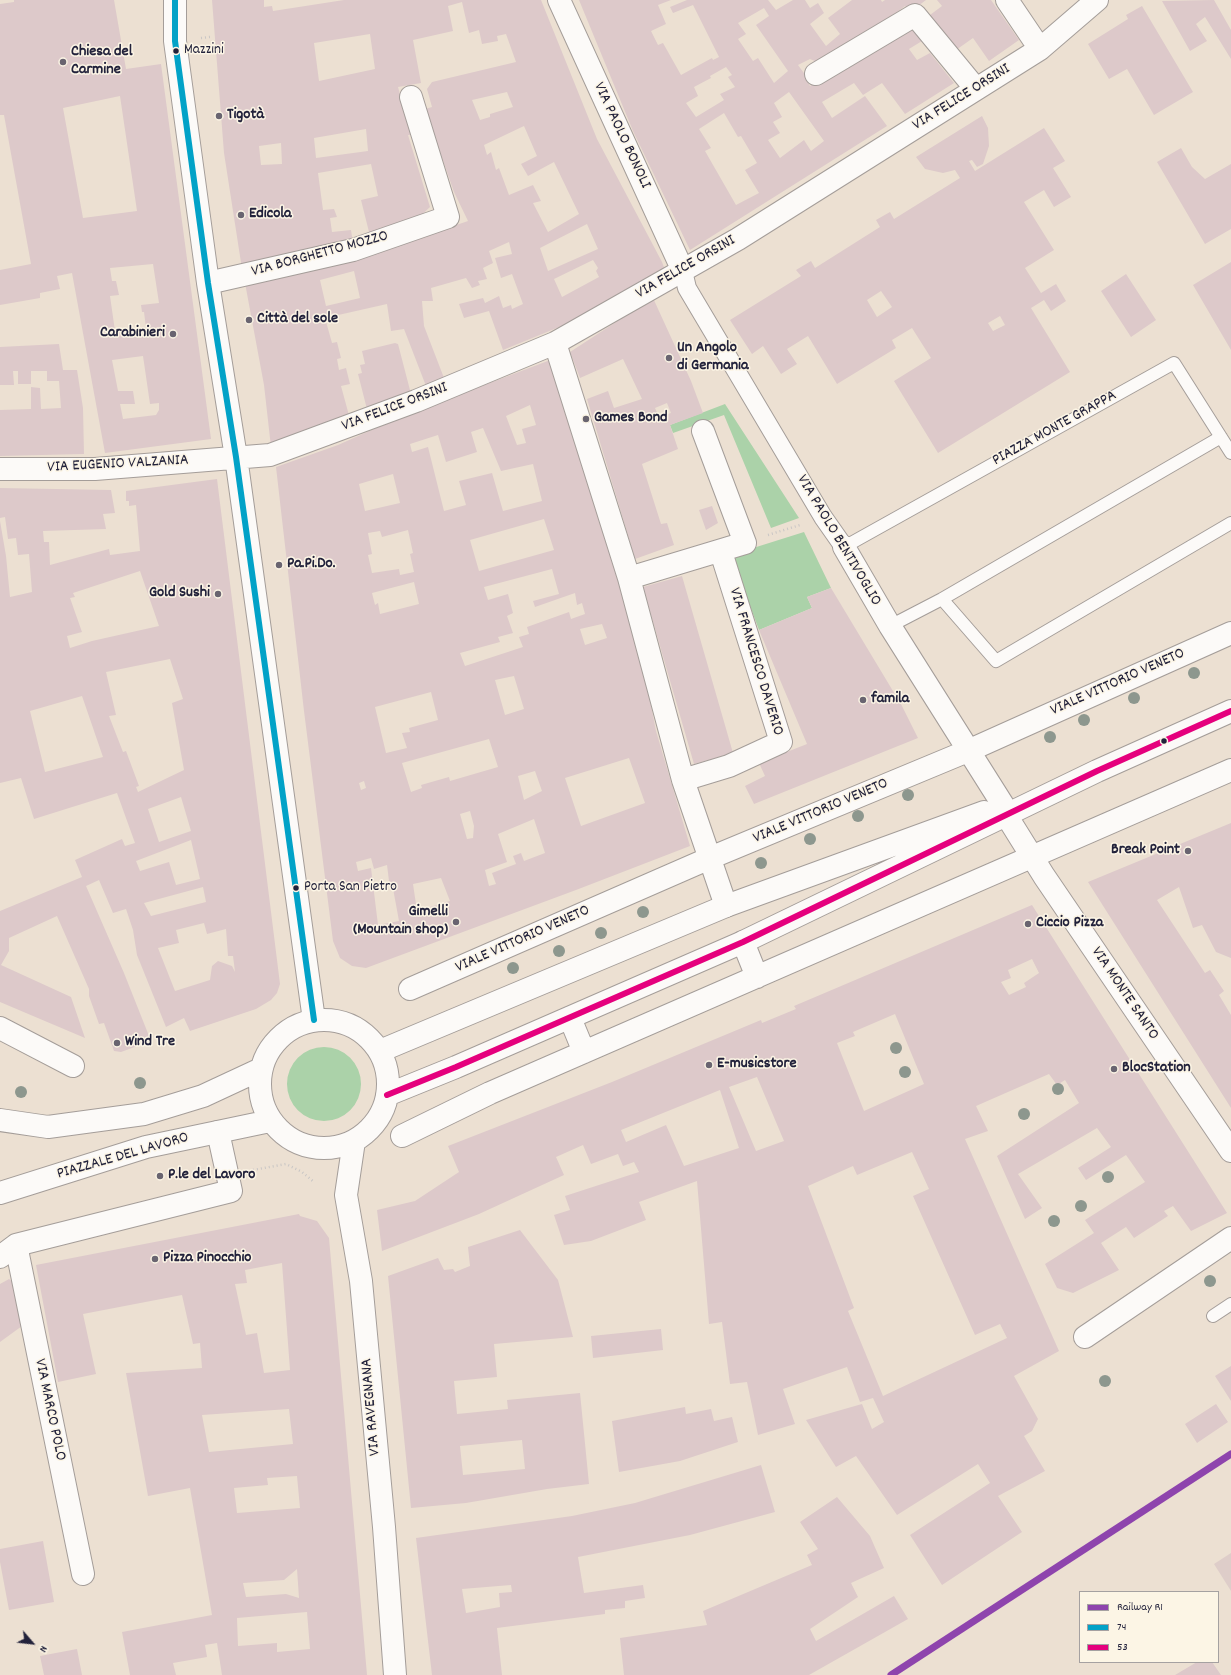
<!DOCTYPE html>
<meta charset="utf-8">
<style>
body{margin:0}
#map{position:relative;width:1231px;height:1675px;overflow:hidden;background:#ece0d2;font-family:Dekko,sans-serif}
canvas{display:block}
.legend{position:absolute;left:1079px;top:1591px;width:140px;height:72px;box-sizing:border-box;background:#fcf5e5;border:1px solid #a5a1a1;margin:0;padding:5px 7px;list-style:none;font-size:12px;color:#22223b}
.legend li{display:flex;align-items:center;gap:8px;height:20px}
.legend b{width:20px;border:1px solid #a5a1a1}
.north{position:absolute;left:12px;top:1623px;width:40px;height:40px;-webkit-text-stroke:3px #fcf5e5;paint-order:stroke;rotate:118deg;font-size:11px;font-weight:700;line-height:16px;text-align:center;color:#22223b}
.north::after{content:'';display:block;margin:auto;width:14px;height:18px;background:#22223b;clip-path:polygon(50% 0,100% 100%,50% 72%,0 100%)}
</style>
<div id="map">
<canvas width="1231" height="1675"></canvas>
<ul class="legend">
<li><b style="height:5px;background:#8e44ad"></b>Railway R1</li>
<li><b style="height:5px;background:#02a2c7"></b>74</li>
<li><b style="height:5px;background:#e5007d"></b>53</li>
</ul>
<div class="north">N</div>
</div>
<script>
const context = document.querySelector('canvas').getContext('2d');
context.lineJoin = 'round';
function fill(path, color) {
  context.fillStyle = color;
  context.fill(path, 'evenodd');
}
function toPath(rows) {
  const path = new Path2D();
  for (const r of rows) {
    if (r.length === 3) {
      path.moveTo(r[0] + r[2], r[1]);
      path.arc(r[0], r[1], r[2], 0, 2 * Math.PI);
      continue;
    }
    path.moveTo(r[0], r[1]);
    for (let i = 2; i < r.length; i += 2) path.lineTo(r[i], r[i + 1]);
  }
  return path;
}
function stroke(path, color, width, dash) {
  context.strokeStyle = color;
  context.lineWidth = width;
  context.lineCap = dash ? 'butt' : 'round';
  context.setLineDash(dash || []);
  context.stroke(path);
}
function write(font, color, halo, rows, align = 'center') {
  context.font = font + ' Dekko,sans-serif';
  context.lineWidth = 3;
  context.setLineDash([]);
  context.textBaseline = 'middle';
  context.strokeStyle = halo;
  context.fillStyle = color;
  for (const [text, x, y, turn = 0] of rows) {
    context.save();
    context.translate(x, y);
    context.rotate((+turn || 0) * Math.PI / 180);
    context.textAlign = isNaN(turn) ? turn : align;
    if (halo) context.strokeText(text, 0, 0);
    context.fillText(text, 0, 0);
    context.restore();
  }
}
fill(toPath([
 [1231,1553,1231,1591,1214,1564]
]), '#decdc9');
fill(toPath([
 [725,404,799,518,771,528,724,415,673,433,670,425],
 [804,532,831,588,807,597,812,608,759,630,731,555],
 [324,1084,37]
]), '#abd2a9');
fill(toPath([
 [14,0,114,0,126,69,161,64,211,439,105,453,72,273,57,276,60,289,40,293,40,298,0,305,0,270,31,264,4,115,0,115,0,4,14,2],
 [120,96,137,211,83,218,63,108],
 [153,264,159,303,141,305,142,312,144,312,146,328,115,331,110,296,119,295,116,281,112,281,110,268],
 [143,356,150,404,159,403,159,410,156,415,123,419,120,404,135,404,133,391,118,391,112,360],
 [212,0,264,0,264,7,272,6,273,11,344,0,541,0,597,139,662,262,665,270,569,323,503,350,489,311,464,318,459,304,483,298,485,303,499,296,503,308,511,305,512,309,523,304,512,274,501,278,495,258,512,254,509,242,489,251,493,263,483,268,487,279,478,281,480,285,472,288,466,278,431,288,433,301,422,301,424,326,444,378,426,386,404,329,391,331,387,304,325,318,332,343,337,342,341,358,337,359,339,370,346,368,350,384,341,386,350,419,271,447,264,385,245,283,442,230,468,221,454,192,425,109,432,107,427,89,432,82,516,62,506,34,497,36,498,41,482,44,479,30,469,33,462,2,448,6,453,31,413,40,421,83,398,87,411,135,408,135,430,207,413,223,370,236,361,200,378,196,371,164,318,173,323,210,334,209,337,217,330,218,332,232,351,230,353,243,242,269,224,153],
 [370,34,375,69,319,81,314,43],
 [507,92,513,107,490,114,490,117,480,120,472,100],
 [524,126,537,156,521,164,528,176,554,162,579,214,548,232,533,203,541,201,533,185,509,195,499,168,496,170,491,152,487,155,484,145],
 [366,129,368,151,316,158,314,138],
 [281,143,282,164,261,165,259,146],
 [587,224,598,249,548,271,540,248],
 [593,260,598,268,596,271,599,277,562,297,554,279],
 [354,271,360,298,326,306,320,280],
 [579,0,671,0,658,5,666,24,651,31,658,45,663,43,681,75,712,58,713,60,719,57,693,5,673,13,670,7,687,0,768,0,776,10,793,0,805,0,810,8,818,3,824,13,810,24,826,46,840,34,828,18,852,0,881,0,882,2,885,0,926,0,910,12,905,6,864,38,822,64,810,59,798,65,809,80,807,81,810,86,851,62,908,25,922,41,909,49,917,60,930,53,954,83,905,114,882,83,863,95,854,83,822,102,832,118,865,96,887,126,690,250,633,131],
 [764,8,769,16,756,25,788,71,774,83,758,58,753,61,738,39,746,34,738,23],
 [726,67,732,75,728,77,735,87,720,94,724,100,696,117,686,103,698,96,694,87,711,78,710,76],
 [789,92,824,141,811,151,804,140,780,158,768,140,780,133,773,122,782,117,774,103],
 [724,113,738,137,741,136,757,163,745,170,759,193,736,205,705,151,711,148,699,129],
 [937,0,991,0,1019,40,989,61,973,38,956,50,930,15,942,6],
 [1214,0,1231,30,1231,59,1205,17,1196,24,1207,41,1190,51,1162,1],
 [1142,6,1193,92,1154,115,1127,69,1109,79,1088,44,1128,19,1126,15],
 [982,116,988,128,989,146,983,164,977,167,972,160,969,161,975,171,1044,128,1065,161,1053,168,1071,197,1054,207,1044,190,1024,202,1054,250,1025,268,1041,293,1056,284,1066,301,1051,311,1044,300,1031,308,1070,372,938,453,894,381,931,358,912,328,892,340,896,348,837,384,808,336,787,349,797,364,781,374,763,346,752,354,730,320,801,276,796,270,811,261,815,268,880,227,876,220,890,212,894,219,960,178,955,170,943,173,925,169,916,157],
 [881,291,892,307,877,317,867,300],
 [1000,316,1005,325,993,331,988,323],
 [1181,148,1192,167,1205,179,1231,164,1231,229,1205,244,1157,162],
 [1231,262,1231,350,1193,285],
 [1126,274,1156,320,1131,337,1101,291],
 [653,298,691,381,703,413,670,425,678,449,642,464,661,524,667,523,674,545,635,559,587,399,608,391,614,408,642,399,623,359,580,378,570,352],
 [667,403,671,413,659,417,655,408],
 [395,343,398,344,411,394,368,413,358,374,362,373,360,365,365,364,362,351],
 [59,344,63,370,77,370,83,408,84,454,0,456,0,410,31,409,31,387,40,388,41,409,61,408,59,381,47,381,47,371,31,371,31,384,18,384,18,371,13,371,14,385,0,385,0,347],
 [553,359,644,669,656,731,690,846,576,890,366,968,352,966,340,958,333,941,304,711,276,467,338,445,405,415],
 [530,405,536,425,522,429,526,443,517,445,506,416],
 [483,428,501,471,533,464,542,501,503,511,492,473,459,481,466,505,444,511,428,447,412,452,410,444,438,435,446,462,477,452,471,432],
 [393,474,400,503,365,511,359,484],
 [544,519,554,550,479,571,470,540],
 [408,530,413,553,410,554,414,572,400,575,399,569,372,573,368,555,372,554,368,533,380,531,382,537],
 [552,569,559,594,533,601,535,607,575,593,577,605,582,603,585,614,571,619,569,612,527,627,529,634,519,637,523,647,465,666,460,653,500,642,498,637,513,633,507,616,513,613,508,594,488,600,484,587],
 [414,582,419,604,380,614,378,603,375,605,372,593],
 [602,624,607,638,585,645,580,629],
 [514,676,524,709,505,715,495,680],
 [431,692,438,720,409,728,410,732,402,733,407,748,386,753,375,707],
 [489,739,498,767,450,781,449,777,421,785,422,788,411,792,402,763],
 [629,758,645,803,581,826,565,778],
 [535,771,542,791,524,800,518,776],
 [364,781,366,788,361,790,359,783],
 [470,811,474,826,473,838,467,839,460,814],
 [534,819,545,853,524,861,521,853,513,856,516,864,492,873,496,884,489,886,485,870,507,862,498,834],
 [371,858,374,869,387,865,389,881,392,883,399,921,378,925,371,868,358,871,356,862],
 [441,878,450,901,417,911,413,884],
 [217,479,280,984,277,993,271,1000,256,1009,190,1031,184,1018,166,1027,137,955,133,930,126,909,113,913,99,880,86,886,124,973,151,1041,121,1052,114,1051,104,1023,99,1024,89,996,89,989,57,916,9,938,9,951,1,965,71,997,85,1038,0,1002,0,911,82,877,75,860,122,839,125,846,135,843,117,793,34,819,21,778,0,783,0,521,6,556,10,597,32,592,29,554,18,555,16,538,8,539,5,517,0,518,0,488,111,490,115,513,103,514,106,529,43,531,44,542,49,542,50,565,109,549,110,555,140,551,136,505,129,506,129,501,126,501,126,491],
 [140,571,159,626,92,641,70,648,67,636,82,632,70,598,75,597,73,593],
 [170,659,183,699,172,703,184,770,138,792,136,787,139,786,126,751,123,752,109,716,116,715,106,672],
 [82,696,103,757,45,772,30,711],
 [181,797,191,831,159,842,148,809],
 [191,840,200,879,176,885,169,862,140,871,136,861],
 [203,887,206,902,151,916,144,903],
 [204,923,207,934,226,929,228,956,233,956,235,972,232,966,218,961,212,966,210,980,175,991,158,948,179,943,176,930],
 [712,506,718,523,706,530,699,510],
 [682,576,733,753,694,764,643,587],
 [831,588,902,706,918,738,754,804,745,786,765,776,759,763,807,744,759,630,812,608,807,597],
 [1231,823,1231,958,1216,952,1202,925,1193,928,1179,887,1157,900,1205,973,1210,970,1224,991,1219,995,1231,1015,1231,1108,1088,882],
 [1032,905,1227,1213,1191,1231,1173,1206,1164,1211,1168,1216,1134,1238,1126,1227,1101,1243,1119,1270,1073,1293,1057,1288,1045,1264,1094,1233,1085,1220,1145,1182,1126,1155,1086,1180,1078,1168,1111,1147,1097,1128,1018,1174,1042,1208,1025,1219,997,1156,1079,1103,1065,1080,1057,1085,1049,1074,976,1106,988,1131,965,1139,1059,1351,1014,1376,1038,1419,1032,1431,1024,1436,1045,1471,998,1496,1022,1532,942,1585,910,1535,990,1483,978,1464,897,1515,856,1456,836,1467,806,1420,862,1404,872,1429,884,1422,873,1398,860,1402,847,1367,783,1389,795,1424,758,1435,747,1382,730,1384,722,1322,709,1324,697,1181,639,1202,646,1220,591,1241,564,1245,554,1215,570,1210,565,1196,639,1172,634,1162,623,1166,618,1154,591,1164,583,1145,556,1157,564,1175,479,1214,382,1251,377,1210,415,1201,459,1172,448,1146,612,1082,761,1020,762,1023,796,1009,794,1006],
 [1032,959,1039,973,1024,983,1026,987,1009,995,1001,982,1011,978,1008,970],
 [895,1014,924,1084,864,1111,837,1043,855,1036,853,1032],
 [757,1077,784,1141,756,1151,729,1087],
 [720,1090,739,1148,684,1166,666,1125,626,1142,621,1130],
 [912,1152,929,1189,913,1196,975,1335,1000,1324,1007,1338,883,1396,848,1311,854,1308,808,1186,853,1166,857,1175],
 [299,1214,300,1216,317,1221,329,1238,367,1675,222,1675,217,1643,205,1645,207,1657,173,1663,176,1675,130,1675,122,1632,212,1615,190,1488,148,1496,126,1373,202,1368,200,1343,193,1344,182,1295,83,1314,96,1374,58,1382,36,1265],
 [282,1263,290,1370,264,1373,257,1333,246,1335,235,1284,247,1283,245,1270],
 [289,1409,293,1444,209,1452,202,1415],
 [297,1476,300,1508,237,1513,234,1488,268,1485,267,1478],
 [297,1569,299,1598,286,1594,246,1597,243,1583,284,1580],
 [307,1612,310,1649,277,1652,277,1643,238,1646,237,1618],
 [520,1230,558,1280,573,1337,494,1344,497,1377,454,1381,457,1414,508,1409,507,1400,580,1393,589,1484,547,1489,466,1503,411,1508,388,1276,438,1258,444,1270,453,1269,455,1272,470,1266,468,1247],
 [522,1440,525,1469,463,1475,460,1446],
 [9,1279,13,1282,22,1326,0,1342,0,1284],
 [661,1329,663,1350,593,1358,591,1336],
 [1231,1366,1231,1401,1215,1376],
 [1216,1404,1228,1422,1197,1443,1185,1424],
 [685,1407,686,1414,711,1409,714,1421,732,1417,738,1442,680,1461,619,1472,612,1421],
 [761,1465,775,1512,690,1535,578,1557,584,1593,643,1585,645,1598,625,1601,625,1608,605,1610,605,1614,497,1628,502,1675,432,1675,416,1538,572,1516,635,1503],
 [511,1585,512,1592,499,1593,500,1607,466,1613,462,1589],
 [837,1497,870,1536,884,1568,851,1583,858,1597,810,1629,816,1641,894,1596,908,1619,809,1675,624,1675,620,1638,707,1625,703,1611,812,1565,807,1555,818,1549,800,1522],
 [43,1541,54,1602,9,1610,0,1562,0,1549],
 [77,1649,82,1675,44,1675,40,1656],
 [1197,1662,1212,1662,1221,1675,1175,1675]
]), '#ddc9ca');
const service = toPath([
 [844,547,1174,363,1231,453],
 [942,599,1221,437],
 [890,626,942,599,996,661,1231,523],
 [1213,1316,1231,1304]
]);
const pedestrian = toPath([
 [683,271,687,288,823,517,844,547]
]);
const minor = toPath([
 [175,0,175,41,208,283,236,457,314,1020],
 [559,0,683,271],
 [1007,0,1040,49],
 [816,74,915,15,976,89],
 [208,283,353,250,448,217,411,97],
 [555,343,629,578,683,780,726,906],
 [0,469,95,469,270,455,416,401,555,343,738,239,1040,49,1097,0],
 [844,547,890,626,1003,805],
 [629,578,745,543,703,431],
 [683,780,729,766,781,742,721,552],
 [1006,815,1044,876,1231,1151],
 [743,942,757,977],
 [410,989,710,858,970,750,1231,633],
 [570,1018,584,1052],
 [0,1028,73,1066],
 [402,1136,490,1093,1231,770],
 [16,1245,83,1574],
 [0,1257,16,1245,231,1191,218,1132],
 [1085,1337,1231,1238]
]);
const secondary = toPath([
 [324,1084,64],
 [380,1051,726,906,984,812],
 [387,1095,456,1067,743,942,1097,771,1231,711],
 [0,1120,48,1127,144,1114,203,1096,261,1069],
 [354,1141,346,1195,361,1281,384,1527,395,1675],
 [0,1193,146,1147,270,1121]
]);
stroke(service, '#a49d99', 14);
stroke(pedestrian, '#a49d99', 20);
stroke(minor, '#a49d99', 24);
stroke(secondary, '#a49d99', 24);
stroke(toPath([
 [201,38,210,37],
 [768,535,800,525],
 [253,1170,286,1164,302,1172,314,1182]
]), '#c9c6c5', 2.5, [1, 3]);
stroke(service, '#fcfaf8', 12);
stroke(pedestrian, '#fcfaf8', 18);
stroke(minor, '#fcfaf8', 22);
stroke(secondary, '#fcfaf8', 22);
stroke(toPath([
 [175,0,175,41,208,283,236,457,314,1020]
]), '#02a2c7', 6);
stroke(toPath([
 [387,1095,456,1067,743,942,1097,771,1231,711]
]), '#e5007d', 6);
stroke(toPath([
 [891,1675,1231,1454]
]), '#8e44ad', 7);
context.fillStyle = '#8d978e';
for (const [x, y] of [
 [1194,673],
 [1134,698],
 [1084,720],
 [1050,737],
 [908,795],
 [858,816],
 [810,839],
 [761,863],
 [643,912],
 [601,933],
 [559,951],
 [513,968],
 [896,1048],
 [905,1072],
 [140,1083],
 [1058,1089],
 [21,1092],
 [1024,1114],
 [1108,1177],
 [1081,1206],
 [1054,1221],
 [1210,1281],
 [1105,1381]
]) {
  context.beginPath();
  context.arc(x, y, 6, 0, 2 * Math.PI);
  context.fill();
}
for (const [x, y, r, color] of [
 [176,51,3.5,"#22223b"],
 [63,62,4,"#696470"],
 [219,116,4,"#696470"],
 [241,215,4,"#696470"],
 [249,320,4,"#696470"],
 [173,334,4,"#696470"],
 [669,358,4,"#696470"],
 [586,419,4,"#696470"],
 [279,565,4,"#696470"],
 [218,594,4,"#696470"],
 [863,700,4,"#696470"],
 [1164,741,3.5,"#22223b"],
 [1188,851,4,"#696470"],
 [296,888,3.5,"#22223b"],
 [456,922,4,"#696470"],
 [1028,924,4,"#696470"],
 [117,1043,4,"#696470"],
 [709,1065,4,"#696470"],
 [1114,1069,4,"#696470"],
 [160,1176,4,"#696470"],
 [155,1259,4,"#696470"]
]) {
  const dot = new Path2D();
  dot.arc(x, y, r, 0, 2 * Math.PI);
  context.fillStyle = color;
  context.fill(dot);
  stroke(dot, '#fcf5e5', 1.5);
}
write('15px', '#22223b', '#fcf5e5', [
 ["Mazzini",184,51],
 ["Porta San Pietro",304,888]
], 'left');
write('bold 16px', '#22223b', '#fcf5e5', [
 ["Chiesa del",71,53],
 ["Carmine",71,71],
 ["Tigotà",227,116],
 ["Edicola",249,215],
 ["Città del sole",257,320],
 ["Carabinieri",165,334,"right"],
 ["Un Angolo",677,349],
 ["di Germania",677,367],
 ["Games Bond",594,419],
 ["Pa.Pi.Do.",287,565],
 ["Gold Sushi",210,594,"right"],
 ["famila",871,700],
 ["Break Point",1180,851,"right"],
 ["Gimelli",448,913,"right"],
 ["(Mountain shop)",448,931,"right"],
 ["Ciccio Pizza",1036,924],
 ["Wind Tre",125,1043],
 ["E-musicstore",717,1065],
 ["BlocStation",1122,1069],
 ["P.le del Lavoro",168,1176],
 ["Pizza Pinocchio",163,1259]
], 'left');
write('16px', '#22223b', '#fcf5e5', [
 ["VIA FELICE ORSINI",962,98,-32],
 ["VIA PAOLO BONOLI",621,136,65],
 ["VIA BORGHETTO MOZZO",320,255,-15],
 ["VIA FELICE ORSINI",686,268,-30],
 ["VIA FELICE ORSINI",395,408,-21],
 ["PIAZZA MONTE GRAPPA",1055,429,-29],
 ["VIA EUGENIO VALZANIA",118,465,-3],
 ["VIA PAOLO BENTIVOGLIO",838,541,59],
 ["VIA FRANCESCO DAVERIO",755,662,73],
 ["VIALE VITTORIO VENETO",1118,683,-24],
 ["VIALE VITTORIO VENETO",821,812,-23],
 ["VIALE VITTORIO VENETO",523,940,-24],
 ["VIA MONTE SANTO",1124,994,56],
 ["PIAZZALE DEL LAVORO",123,1157,-16],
 ["VIA RAVEGNANA",372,1407,-95],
 ["VIA MARCO POLO",49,1410,78]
]);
</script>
